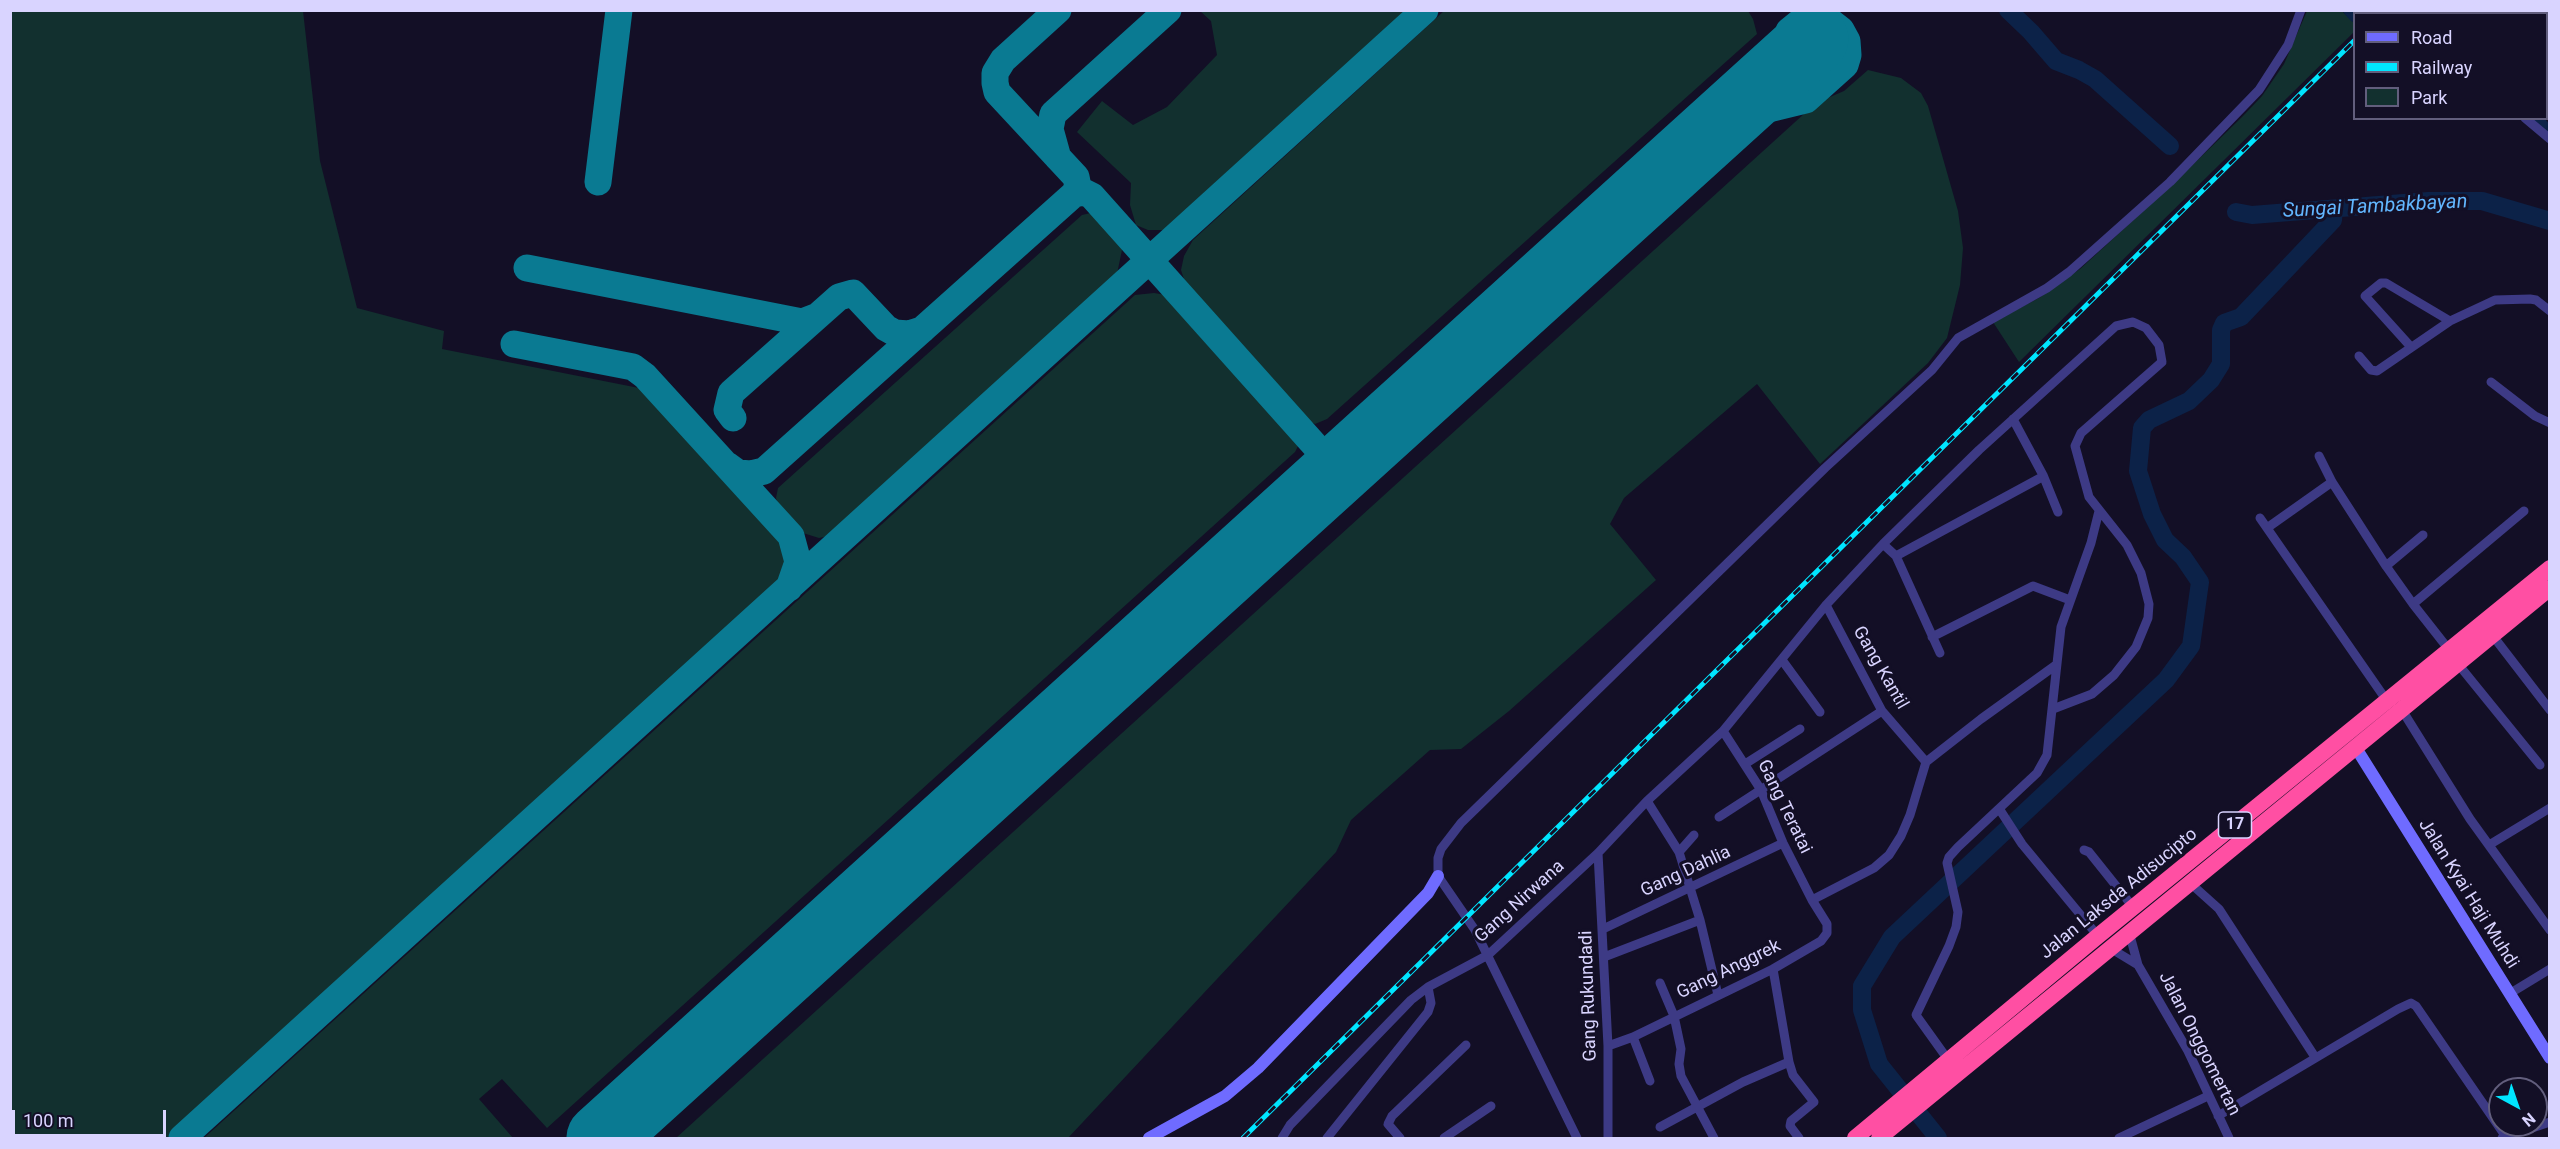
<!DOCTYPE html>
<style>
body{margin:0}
#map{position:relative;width:2560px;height:1149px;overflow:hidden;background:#130f26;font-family:Roboto,sans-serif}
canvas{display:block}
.frame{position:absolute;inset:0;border:12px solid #d9d4ff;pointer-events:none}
.legend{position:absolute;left:2353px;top:12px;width:195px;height:108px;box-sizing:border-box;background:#130f26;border:2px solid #625e7d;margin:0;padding:8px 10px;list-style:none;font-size:18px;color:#d9d4ff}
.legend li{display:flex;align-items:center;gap:12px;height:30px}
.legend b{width:30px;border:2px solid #625e7d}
.north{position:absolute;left:2488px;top:1077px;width:60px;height:60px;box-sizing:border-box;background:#130f26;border:2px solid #625e7d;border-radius:50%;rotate:140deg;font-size:16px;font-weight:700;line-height:24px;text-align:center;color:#d9d4ff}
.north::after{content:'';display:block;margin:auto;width:21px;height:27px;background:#00e5ff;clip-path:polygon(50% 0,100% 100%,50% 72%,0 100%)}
.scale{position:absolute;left:12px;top:1110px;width:154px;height:27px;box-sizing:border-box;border:3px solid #d9d4ff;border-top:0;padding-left:8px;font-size:18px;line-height:21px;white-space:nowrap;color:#d9d4ff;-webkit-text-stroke:4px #130f26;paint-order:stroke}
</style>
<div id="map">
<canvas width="2560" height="1149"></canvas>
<div class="frame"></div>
<ul class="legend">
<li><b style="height:8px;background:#6f6bff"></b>Road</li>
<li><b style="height:8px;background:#00e5ff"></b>Railway</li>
<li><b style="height:16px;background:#12302f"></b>Park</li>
</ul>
<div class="north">N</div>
<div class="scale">100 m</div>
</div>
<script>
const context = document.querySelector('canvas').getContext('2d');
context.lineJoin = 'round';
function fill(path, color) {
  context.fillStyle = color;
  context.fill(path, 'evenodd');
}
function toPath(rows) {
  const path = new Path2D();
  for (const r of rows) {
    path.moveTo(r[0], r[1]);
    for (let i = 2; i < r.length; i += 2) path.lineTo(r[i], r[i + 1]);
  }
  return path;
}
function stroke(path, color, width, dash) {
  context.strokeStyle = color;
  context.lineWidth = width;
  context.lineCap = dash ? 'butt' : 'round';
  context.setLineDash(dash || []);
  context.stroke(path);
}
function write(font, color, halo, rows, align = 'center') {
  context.font = font + ' Roboto,sans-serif';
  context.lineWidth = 6;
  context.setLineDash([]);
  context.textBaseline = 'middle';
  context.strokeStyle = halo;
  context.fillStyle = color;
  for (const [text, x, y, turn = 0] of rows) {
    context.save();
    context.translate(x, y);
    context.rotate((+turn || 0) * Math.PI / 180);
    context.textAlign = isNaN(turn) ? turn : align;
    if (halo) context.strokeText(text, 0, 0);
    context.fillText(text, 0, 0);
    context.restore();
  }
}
fill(toPath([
 [10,11,303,11,320,161,357,308,444,331,442,349,644,389,695,449,787,548,789,560,786,574,778,585,167,1138,11,1138],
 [1200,11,1412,11,1180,222,1163,230,1148,230,1136,225,1130,205,1131,183,1077,132,1102,101,1133,125,1167,107,1217,55,1211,21],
 [1748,11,1753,19,1757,34,1327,419,1315,424,1303,418,1186,285,1181,270,1184,256,1193,240,1444,11],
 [2307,11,2342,11,2354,23,2354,32,2019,362,1993,322,2039,298,2080,269,2172,185,2243,116,2262,96,2284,64],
 [1868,70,1901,78,1921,93,1928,106,1958,211,1963,248,1960,285,1947,338,1928,363,1820,464,1757,384,1624,498,1610,524,1656,580,1509,711,1461,749,1430,750,1351,820,1336,852,1068,1138,676,1138,1816,103,1844,91],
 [1095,212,1120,236,1123,245,1117,274,1108,287,833,535,819,538,803,533,779,507,776,498,778,488,1082,215],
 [1154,293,1166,295,1179,305,1297,438,1298,446,1295,452,547,1128,502,1079,479,1099,513,1138,204,1138,1135,295]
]), '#12302f');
stroke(toPath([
 [2348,10,2354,17],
 [2537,118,2550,132]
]), '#0c2248', 10);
stroke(toPath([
 [2008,10,2031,32,2056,61,2079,70,2095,79,2170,146],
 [2236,212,2252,215,2429,201,2482,201,2550,221],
 [1938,1138,1879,1064,1862,1010,1862,986,1892,937,2166,680,2191,646,2200,582,2183,557,2165,540,2152,514,2138,471,2142,428,2149,420,2189,401,2211,380,2221,364,2221,330,2224,323,2241,317,2333,220,2334,209]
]), '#0c2248', 18);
stroke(toPath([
 [1724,120,1806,100,1845,65,1848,55,1847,41,1841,30,1832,23,1805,18,1789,31,1783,67],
 [1058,158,1050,129,1053,114,1168,10],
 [598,182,619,10],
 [1074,194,1084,192,1092,196,1319,450,1324,463,1322,484],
 [527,268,802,322,815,317],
 [514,344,633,367,645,376,791,536,798,562,789,588],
 [733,418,727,410,731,393,839,297,853,293,886,328,895,333,909,334,922,330],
 [1319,450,1331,456,1348,455,1357,452],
 [727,465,738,473,751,474,764,471,1074,194,1078,187,1076,177,997,92,995,83,995,73,1003,60,1058,10],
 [182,1138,1425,10],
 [602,1138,603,1136]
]), '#0a7a92', 27);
stroke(toPath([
 [601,1138,1814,39]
]), '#0a7a92', 69);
stroke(toPath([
 [2532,10,2538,14],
 [2430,14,2433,10],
 [2546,17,2550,18],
 [2546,89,2550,86],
 [2525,118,2550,139],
 [2411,347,2365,296,2381,283,2386,283,2450,321],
 [2359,356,2371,370,2377,371,2450,321,2495,300,2530,299,2536,300,2550,311],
 [2491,382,2535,416,2550,423],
 [2013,419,2043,475,2058,512],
 [2319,456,2332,482,2386,566,2413,604,2450,651],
 [2260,518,2387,701],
 [2267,528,2332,482],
 [1883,544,1896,556,1940,653],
 [1896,556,2042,477],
 [2386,566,2423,535],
 [2413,604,2524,511],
 [1826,605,1882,711,1926,762],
 [2493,636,2550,710],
 [1932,637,2033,586,2070,600],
 [1782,660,1820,712],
 [2458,664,2540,765],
 [2402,710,2470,819,2550,930],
 [1926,762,1981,719,2056,665],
 [1745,764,1800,729],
 [1647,801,1679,852,1700,920,1718,995],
 [2000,810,2022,844,2098,936],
 [1719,817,1882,711],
 [2489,845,2550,808],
 [2084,850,2089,852,2133,907],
 [1679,852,1694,835],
 [1598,853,1608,1046,1608,1138],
 [2189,882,2219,909,2315,1057],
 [1812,900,1874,868,1889,855,1901,836,1910,815,1926,762],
 [1603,929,1783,843],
 [2129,932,2138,965,2188,1051,2229,1138],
 [2110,948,2138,965],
 [1604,957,1700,920],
 [1773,969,1789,1062,1793,1075,1814,1102,1791,1121,1790,1126,1799,1138],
 [1660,983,1674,1016,1681,1049,1679,1064,1681,1076,1714,1138],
 [2509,994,2550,969],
 [1633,1037,1650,1081],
 [1608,1046,1633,1037,1773,969,1821,941,1827,933,1827,924,1812,900,1783,843,1761,790,1723,731],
 [1949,1061,1916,1015,1949,946,1956,927,1958,912,1947,863,1949,857,1958,847,2037,773,2047,755,2061,627,2091,543,2099,511],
 [2218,1116,2398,1009,2411,1003,2416,1006,2506,1137],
 [1660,1127,1743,1082,1789,1062],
 [1282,1138,1290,1125,1411,1000,1428,987,1488,955,1598,853,1647,801,1723,731,1826,605,1883,544,1979,450,2116,326,2133,322,2146,328,2159,345,2162,362,2081,433,2075,446,2089,497,2127,545,2141,573,2149,604,2148,618,2136,647,2114,675,2092,694,2053,709],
 [1327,1138,1428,1012,1431,1003,1428,987],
 [1400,1138,1388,1124,1392,1116,1466,1045],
 [1444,1138,1491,1106],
 [1577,1138,1475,930,1438,876,1438,858,1441,849,1461,823,1825,468,1932,370,1958,338,2047,288,2069,272,2170,182,2259,90,2288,45,2301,10],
 [2119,1138,2208,1096],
 [2502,1138,2550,1122]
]), '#3d3a85', 9);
stroke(toPath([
 [2356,748,2550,1058],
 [1149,1138,1225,1096,1258,1068,1428,893,1438,876]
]), '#6f6bff', 12);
stroke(toPath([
 [1855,1138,2098,936,2550,568],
 [1879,1138,2550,588]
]), '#ff4fa3', 16);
const rail = toPath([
 [2392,14,2395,10],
 [1243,1138,2354,41]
]);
stroke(rail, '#00e5ff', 5);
stroke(rail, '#130f26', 3, [9]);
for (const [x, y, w] of [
 [2235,825,33]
]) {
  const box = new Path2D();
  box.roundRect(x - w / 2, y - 13, w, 26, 4.5);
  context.fillStyle = '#130f26';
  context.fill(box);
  stroke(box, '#d9d4ff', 1.5);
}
write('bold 16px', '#d9d4ff', null, [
 ["17",2235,825]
]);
write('18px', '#d9d4ff', '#130f26', [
 ["Gang Kantil",1880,668,60],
 ["Gang Teratai",1784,807,64],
 ["Gang Dahlia",1686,872,-25],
 ["Jalan Laksda Adisucipto",2119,894,-39],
 ["Jalan Kyai Haji Muhdi",2468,894,58],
 ["Gang Nirwana",1520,902,-42],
 ["Gang Anggrek",1729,970,-26],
 ["Gang Rukundadi",1589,996,-92],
 ["Jalan Onggomertan",2199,1044,63]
]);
write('italic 20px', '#62b6ff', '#130f26', [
 ["Sungai Tambakbayan",2375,207,-3]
]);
</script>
